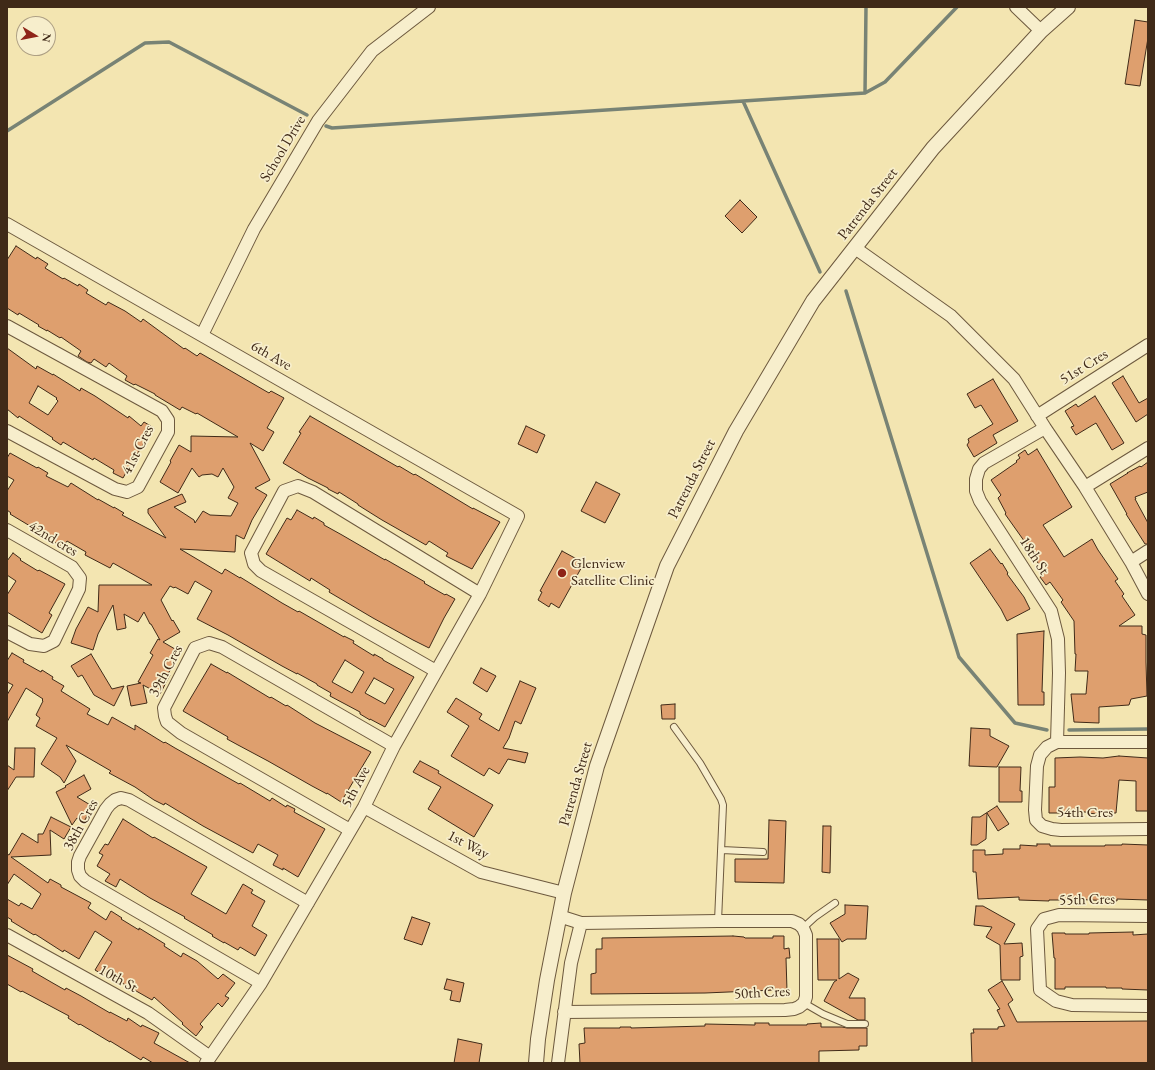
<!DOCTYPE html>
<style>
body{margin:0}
#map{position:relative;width:1155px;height:1070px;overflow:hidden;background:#f3e5b1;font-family:"EB Garamond",serif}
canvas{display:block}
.frame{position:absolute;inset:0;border:8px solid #402a18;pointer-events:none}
.north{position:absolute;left:16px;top:16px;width:40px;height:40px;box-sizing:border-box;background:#f7eecc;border:1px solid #aea084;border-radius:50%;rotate:100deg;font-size:11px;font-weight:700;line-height:16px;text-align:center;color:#402a18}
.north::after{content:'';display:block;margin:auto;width:14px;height:18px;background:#8f2418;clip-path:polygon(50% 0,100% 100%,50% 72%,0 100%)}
</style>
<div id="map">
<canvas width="1155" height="1070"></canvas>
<div class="frame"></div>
<div class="north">N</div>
</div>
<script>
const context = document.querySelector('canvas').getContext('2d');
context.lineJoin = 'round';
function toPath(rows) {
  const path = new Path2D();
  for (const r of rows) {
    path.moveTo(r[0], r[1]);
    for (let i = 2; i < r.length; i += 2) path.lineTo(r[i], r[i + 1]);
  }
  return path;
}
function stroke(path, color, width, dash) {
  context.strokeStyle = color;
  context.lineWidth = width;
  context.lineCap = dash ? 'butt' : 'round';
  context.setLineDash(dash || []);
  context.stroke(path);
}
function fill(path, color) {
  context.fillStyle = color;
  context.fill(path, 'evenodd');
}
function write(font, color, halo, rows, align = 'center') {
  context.font = font + ' "EB Garamond",serif';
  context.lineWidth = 3.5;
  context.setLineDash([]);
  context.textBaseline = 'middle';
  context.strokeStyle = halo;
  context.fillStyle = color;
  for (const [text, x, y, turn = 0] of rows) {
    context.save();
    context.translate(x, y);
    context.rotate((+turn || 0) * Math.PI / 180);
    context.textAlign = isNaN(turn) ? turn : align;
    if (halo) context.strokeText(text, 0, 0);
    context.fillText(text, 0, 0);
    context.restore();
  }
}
stroke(toPath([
 [865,93,866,7],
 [743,101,820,272],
 [326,126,332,128,865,93,885,82,957,7],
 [7,131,145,43,169,42,307,115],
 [846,291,959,657,1015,723,1047,730],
 [1069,730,1148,729]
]), '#788375', 3.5);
const building = toPath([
 [1135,20,1148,22,1148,38,1140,86,1125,84,1135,20],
 [740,200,757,217,742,233,725,216,740,200],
 [16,246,36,259,37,257,48,264,45,268,63,279,64,278,78,286,79,284,88,290,86,293,106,305,108,302,125,311,141,322,143,319,184,349,185,348,197,356,200,353,269,393,271,391,284,398,267,428,274,432,263,451,250,443,270,480,255,488,267,495,252,520,244,539,236,535,235,552,180,549,222,574,225,569,240,578,240,577,282,603,298,612,299,611,344,637,344,636,354,641,353,643,374,656,374,654,383,659,383,660,414,677,385,727,370,719,370,720,360,714,360,712,330,696,331,693,317,685,317,684,297,673,297,674,282,666,228,635,197,619,212,591,195,581,188,594,175,587,174,588,170,586,161,600,172,621,173,620,180,632,163,642,180,652,168,674,170,675,160,694,143,685,147,703,131,706,127,686,141,683,138,682,153,655,150,653,158,639,160,640,151,624,150,624,144,612,138,622,124,614,126,628,117,630,113,605,98,634,93,650,71,643,76,629,88,607,98,612,99,585,152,585,113,563,110,568,85,555,86,552,67,541,63,547,54,542,55,539,36,528,35,529,10,514,11,513,7,510,7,491,14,480,7,476,7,458,10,453,37,468,38,467,48,473,46,476,68,487,71,483,98,500,98,499,114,508,114,507,124,513,122,515,166,538,148,513,148,509,182,494,186,502,174,507,194,520,195,523,203,511,210,515,231,516,238,503,228,498,234,487,223,468,218,477,212,474,202,475,199,477,192,468,178,493,160,482,171,462,170,461,179,445,191,452,191,436,238,437,197,413,196,414,182,407,180,410,155,395,155,394,135,384,134,385,125,380,127,376,109,363,106,367,94,359,91,363,87,362,78,356,81,351,61,337,60,338,47,330,47,331,38,326,39,325,19,313,18,315,7,308,7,260,16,246],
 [345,660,364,672,352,693,332,682,345,660],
 [374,678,394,689,385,704,365,693,374,678],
 [7,348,36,369,37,366,53,375,53,374,80,391,81,388,95,396,128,418,129,416,141,426,144,422,154,428,132,462,123,478,113,473,114,470,94,458,93,460,63,442,61,445,52,439,53,438,19,416,18,418,7,409,7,348],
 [38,386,57,398,56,399,58,401,48,415,29,403,38,386],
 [1123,376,1139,403,1148,398,1148,414,1136,422,1112,383,1123,376],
 [993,379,1018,421,993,435,997,443,974,457,967,445,969,442,968,439,993,424,981,405,975,408,967,394,993,379],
 [1095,396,1124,443,1112,450,1096,423,1076,435,1071,427,1074,426,1065,411,1076,404,1078,407,1095,396],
 [310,416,398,467,399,466,414,475,415,474,473,509,473,508,500,522,472,569,446,556,448,553,429,541,426,545,382,520,358,505,358,504,339,492,338,494,328,489,328,488,308,478,283,463,301,433,299,432,310,416],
 [526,426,545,435,537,453,518,444,526,426],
 [1037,449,1072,507,1043,525,1055,543,1064,557,1092,539,1098,550,1118,579,1115,581,1124,594,1122,596,1135,615,1119,626,1142,626,1142,634,1146,635,1146,662,1147,696,1131,699,1129,705,1099,707,1099,723,1074,722,1071,694,1086,694,1088,671,1075,671,1076,654,1075,654,1074,621,1061,602,1063,600,1050,582,1046,585,1040,577,1044,574,1032,552,1005,514,1006,513,998,498,1001,495,991,480,1017,462,1016,461,1020,458,1018,455,1025,450,1028,455,1037,449],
 [1148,462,1148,492,1135,497,1136,499,1135,499,1148,523,1148,544,1145,544,1126,514,1127,514,1110,484,1128,473,1127,473,1140,466,1141,467,1148,462],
 [596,482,620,494,605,523,581,511,596,482],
 [297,510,313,519,314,517,324,523,324,525,342,535,385,560,385,559,425,582,424,583,445,595,446,594,455,599,444,618,429,648,413,640,373,618,329,592,330,590,311,578,310,581,266,554,287,518,291,520,297,510],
 [990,549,1001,564,1002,563,1008,573,1007,574,1024,597,1030,609,1007,621,1001,609,970,563,990,549],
 [562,551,584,563,559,608,551,603,549,607,538,600,542,592,540,591,562,551],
 [13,553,21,559,20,560,38,571,39,570,65,584,49,613,52,615,42,633,7,612,7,595,16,581,7,575,7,561,13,553],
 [1044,631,1042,692,1044,692,1044,705,1018,705,1017,634,1044,631],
 [12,653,24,660,23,662,41,672,42,670,53,677,52,679,64,686,61,691,90,709,87,714,108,725,112,717,135,730,135,725,164,743,165,742,175,748,239,784,240,783,270,801,272,798,286,807,287,805,295,809,294,812,325,829,298,877,283,868,283,870,273,865,278,855,258,844,253,853,203,826,165,803,164,805,154,800,135,787,109,773,111,771,66,745,76,761,64,783,60,777,41,764,57,738,36,726,40,718,36,715,43,701,42,700,43,699,26,688,7,722,7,695,13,685,7,682,7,661,12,653],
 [91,654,112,689,124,686,114,706,94,695,82,675,78,677,71,666,91,654],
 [211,664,227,673,227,672,270,698,271,697,286,706,287,705,315,723,371,752,341,802,327,793,327,794,312,786,268,761,238,745,227,739,228,737,183,711,211,664],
 [481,668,496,676,487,692,473,683,481,668],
 [520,681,536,688,521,724,515,721,509,738,503,748,528,753,525,763,508,759,499,774,489,768,484,776,451,756,469,726,447,712,456,698,482,714,479,719,499,731,520,681],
 [675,704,675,719,662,719,661,705,675,704],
 [971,728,990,729,990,736,1009,746,997,767,969,766,971,728],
 [15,748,35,748,34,777,16,777,7,791,7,765,14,770,15,748],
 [1119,756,1148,758,1148,811,1136,811,1136,781,1119,780,1116,813,1098,812,1098,814,1086,813,1086,812,1064,812,1064,813,1049,813,1049,787,1055,787,1055,758,1080,757,1103,758,1119,756],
 [420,761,439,771,438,773,493,805,474,837,428,809,441,787,413,772,420,761],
 [999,767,1021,767,1020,791,1022,791,1022,802,999,802,999,767],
 [84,775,91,789,77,797,92,806,84,822,77,818,72,825,56,792,66,787,65,786,84,775],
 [997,806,1009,824,998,831,987,813,986,839,977,845,971,845,972,817,980,817,997,806],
 [51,817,71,827,64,839,50,830,51,855,11,857,48,883,50,879,61,885,61,887,91,903,88,908,106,920,111,911,122,918,121,919,139,930,139,928,165,944,164,946,181,957,183,953,197,961,218,979,223,974,235,983,225,996,229,998,222,1007,218,1003,200,1024,203,1027,196,1036,182,1024,183,1023,154,997,152,1000,108,975,107,977,95,970,112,942,95,931,79,959,64,950,63,952,35,934,34,935,11,921,12,920,7,917,7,899,19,906,21,903,32,909,41,894,14,874,7,885,7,854,9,855,22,833,38,843,38,834,43,834,51,817],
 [123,819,153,838,154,837,207,867,191,894,214,907,226,914,243,884,253,890,251,893,265,901,252,926,267,935,255,956,240,947,238,950,224,942,224,943,212,936,213,935,184,918,185,917,150,898,120,879,116,887,105,881,110,874,97,866,103,855,99,853,105,844,108,845,123,819],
 [769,820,786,821,784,883,735,882,735,859,768,859,769,820],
 [823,826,831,826,830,873,822,872,823,826],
 [1037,844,1050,844,1050,846,1105,846,1105,845,1122,845,1122,844,1148,845,1148,900,1117,899,1117,901,1066,899,1066,900,1049,900,1049,901,1019,900,1019,897,978,899,976,872,973,872,973,850,985,850,985,855,1003,854,1003,849,1020,849,1020,845,1037,846,1037,844],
 [845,905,868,906,866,939,847,939,842,942,830,923,845,914,845,905],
 [976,906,983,906,1015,924,1004,944,1022,943,1023,956,1020,957,1020,980,1001,980,1000,945,986,937,992,927,974,925,976,906],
 [412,917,430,923,422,945,404,939,412,917],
 [1133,932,1133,935,1148,934,1148,990,1122,989,1122,988,1106,988,1106,987,1065,987,1065,989,1055,989,1055,958,1054,958,1052,933,1065,933,1065,934,1089,934,1089,933,1133,932],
 [733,936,744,937,745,938,773,938,773,936,784,936,784,949,789,948,790,958,786,958,787,991,775,991,775,990,705,993,591,994,591,974,596,973,596,949,602,949,602,938,733,936],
 [817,939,839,939,839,979,848,973,859,979,849,998,865,998,865,1020,858,1020,824,1001,834,982,837,980,818,980,817,939],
 [7,955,33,969,32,971,51,982,65,990,66,988,81,996,110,1013,110,1012,127,1021,128,1018,141,1027,142,1025,159,1033,154,1043,190,1063,153,1063,143,1057,141,1060,110,1041,110,1042,80,1024,79,1025,68,1018,69,1016,22,991,21,992,7,984,7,955],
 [447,979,464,983,460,1002,450,1000,452,991,444,989,447,979],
 [1002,981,1013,1000,1008,1004,1017,1022,1148,1021,1148,1063,972,1063,971,1033,974,1033,973,1029,998,1029,998,1027,1005,1026,997,1010,1000,1009,988,990,1002,981],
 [755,1023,769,1023,769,1025,807,1025,807,1024,821,1023,821,1027,842,1027,847,1028,867,1028,867,1046,859,1046,859,1050,819,1051,819,1063,580,1063,579,1044,585,1043,584,1028,620,1028,620,1027,631,1027,631,1028,705,1026,705,1024,755,1025,755,1023],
 [458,1039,482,1044,479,1063,454,1063,458,1039]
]);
fill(building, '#de9f6e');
stroke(building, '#402a18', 1);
const service = toPath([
 [674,727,700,763,721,799,723,805,718,921],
 [722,850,763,852],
 [803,928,815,917,835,903],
 [804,1003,823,1014,847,1024,865,1024]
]);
const minor = toPath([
 [1016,7,1041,31],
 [7,224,518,516,480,594,394,746,364,807,261,983,206,1063],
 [855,248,951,316,1014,379,1045,428,1085,487,1131,562,1148,594],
 [7,326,162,411,168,420,168,432,138,487,127,492,115,489,7,431],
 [202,335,254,229,318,121,372,51,429,7],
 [1037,416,1148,345],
 [1045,428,984,463,979,469,976,479,976,491,980,501,1051,611,1058,639,1059,673,1057,742],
 [1085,487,1148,448],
 [7,530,72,567,80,578,79,589,54,641,44,646,30,644,7,632],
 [1131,562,1148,551],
 [436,671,261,571,254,564,251,553,284,491,298,486,313,492,480,594],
 [1148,742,1057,742,1047,747,1040,755,1037,766,1035,810,1036,820,1042,826,1052,829,1061,830,1148,829],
 [364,807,481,872,564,893],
 [350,830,181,733,167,722,165,716,164,708,195,648,209,643,222,647,394,746],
 [1148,916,1059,915,1044,919,1037,929,1040,990,1056,1001,1072,1005,1148,1006],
 [7,935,148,1013,210,1057],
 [261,983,85,881,80,876,78,870,78,862,80,856,106,809,110,804,115,800,121,798,129,800,308,903],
 [564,1012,785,1010,794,1009,799,1007,804,1003,806,997,806,935,803,928,799,924,792,921,718,921,581,923],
 [558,1063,571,963,581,923,559,916]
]);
const tertiary = toPath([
 [536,1063,538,1039,547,980,564,893,597,766,667,566,736,431,813,301,933,148,1041,31,1068,7]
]);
stroke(service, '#6d593e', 8);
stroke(minor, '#6d593e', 14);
stroke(tertiary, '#6d593e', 16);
stroke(service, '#f7eecc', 6);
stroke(minor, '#f7eecc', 12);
stroke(tertiary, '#f7eecc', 14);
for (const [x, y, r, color] of [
 [562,573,5,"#8f2418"]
]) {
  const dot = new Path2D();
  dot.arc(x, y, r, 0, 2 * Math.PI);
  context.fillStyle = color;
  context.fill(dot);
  stroke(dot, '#f7eecc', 1.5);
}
write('15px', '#402a18', '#f7eecc', [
 ["School Drive",283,149,-59],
 ["Patrenda Street",868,204,-52],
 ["6th Ave",271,356,30],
 ["51st Cres",1084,367,-32],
 ["41st Cres",138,450,-63],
 ["Patrenda Street",692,479,-63],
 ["42nd cres",53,539,31],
 ["18th St",1034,556,57],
 ["39th Cres",166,671,-62],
 ["Patrenda Street",576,784,-74],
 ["5th Ave",356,787,-62],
 ["54th Cres",1085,813],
 ["38th Cres",81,825,-61],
 ["1st Way",468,845,28],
 ["55th Cres",1087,900,-1],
 ["10th St",118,979,29],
 ["50th Cres",762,993,-3]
]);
write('15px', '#402a18', '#f7eecc', [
 ["Glenview",571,564],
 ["Satellite Clinic",571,581]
], 'left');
</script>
